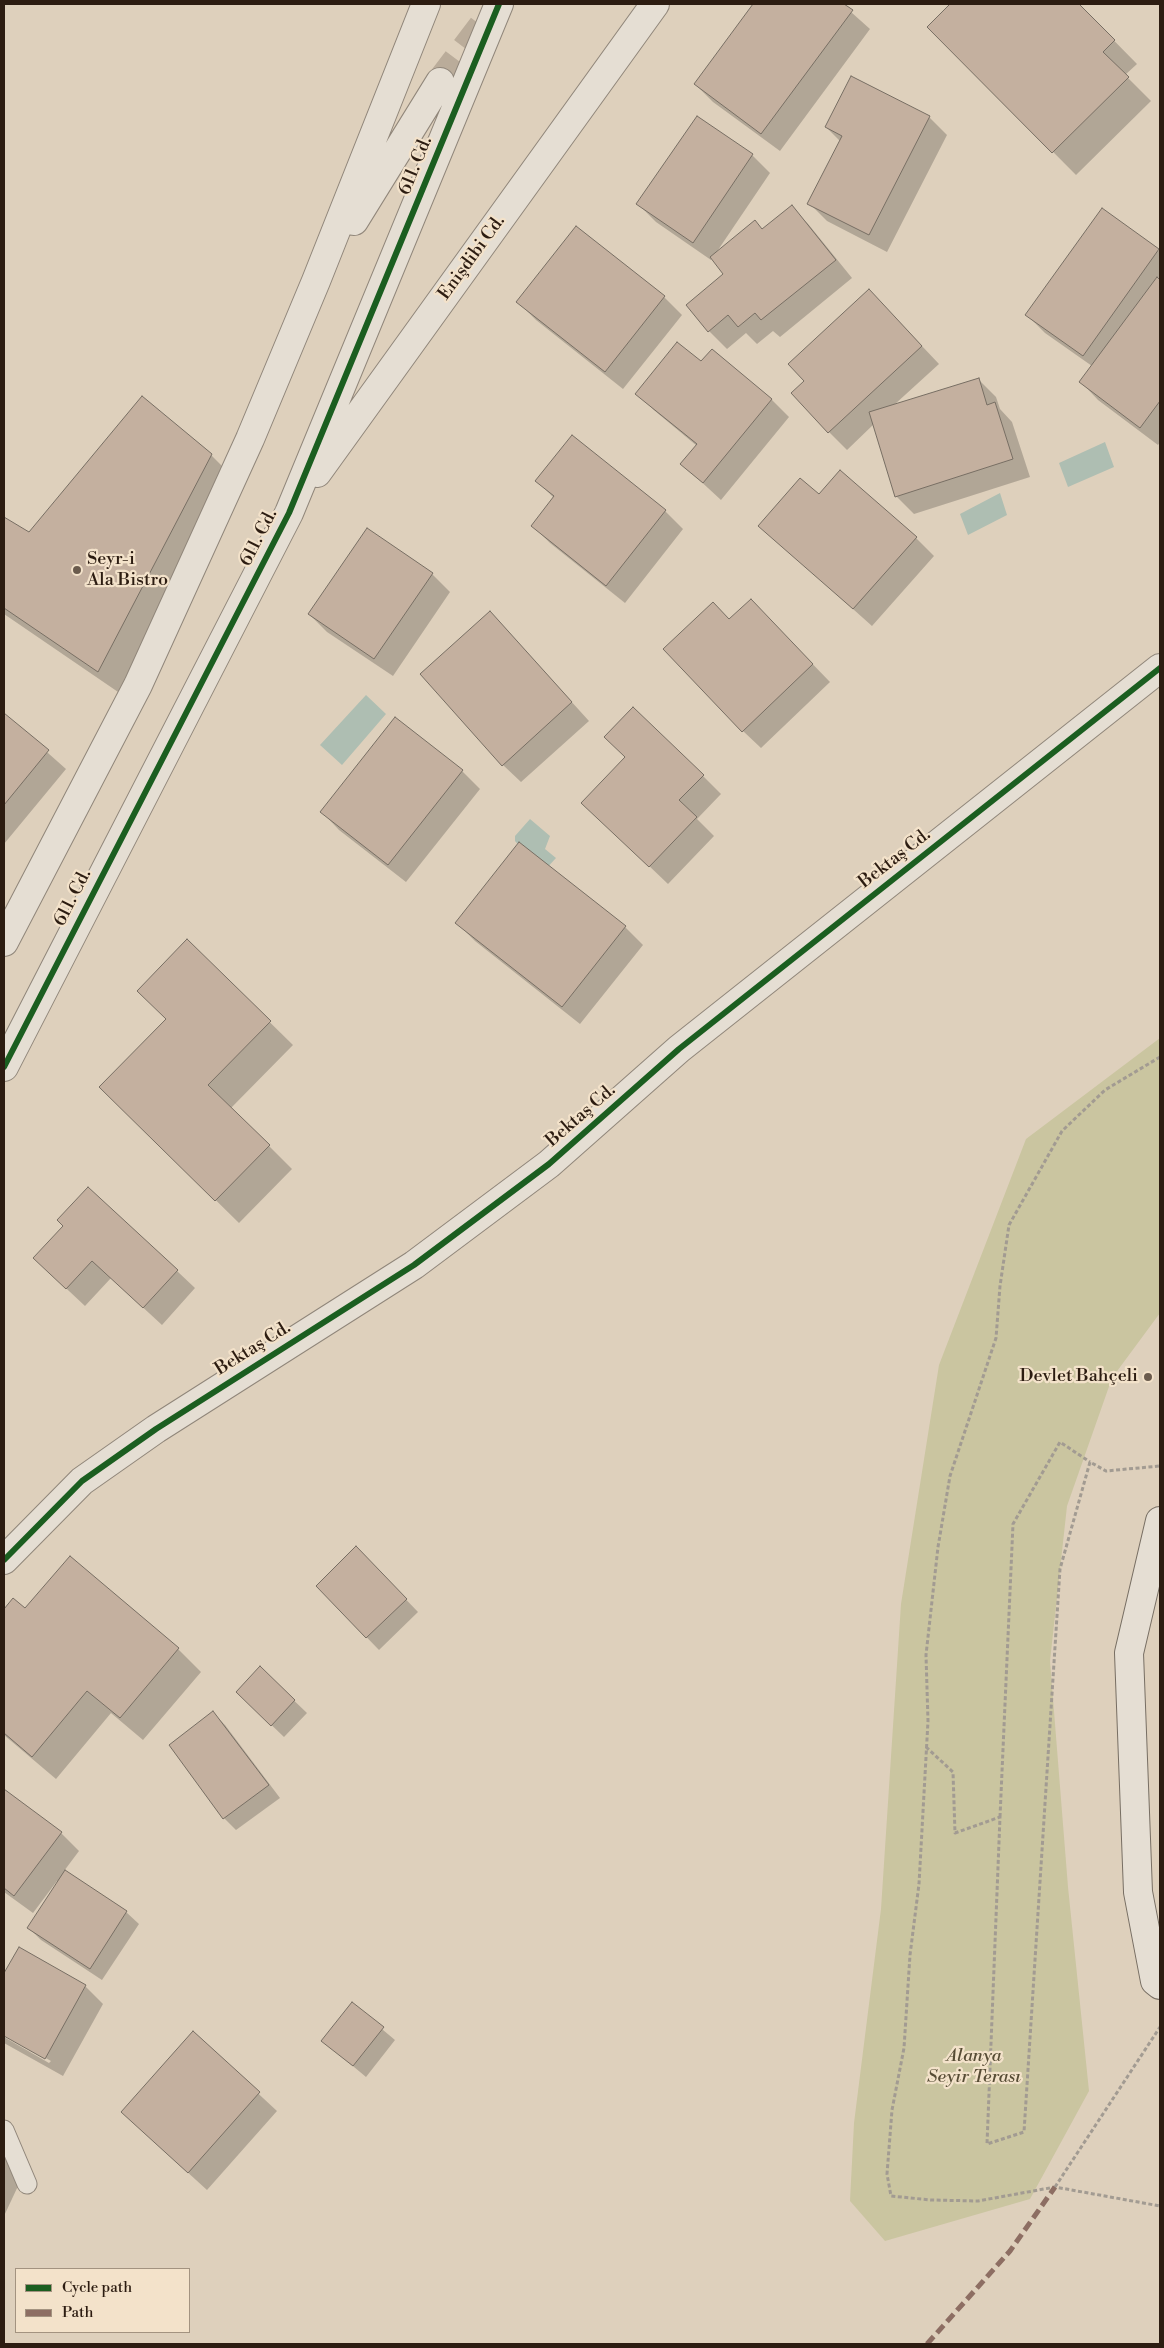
<!DOCTYPE html>
<meta charset="utf-8">
<style>
body{margin:0}
#map{position:relative;width:1164px;height:2348px;overflow:hidden;background:#ded0bc;font-family:"Libre Bodoni",serif}
canvas{display:block}
.frame{position:absolute;inset:0;border:5px solid #2c1c11;pointer-events:none}
.legend{position:absolute;left:15px;top:2268px;width:175px;height:65px;box-sizing:border-box;background:#f3e2ca;border:1px solid #a39380;margin:0;padding:6px 9px;list-style:none;font-size:15px;color:#2c1c11}
.legend li{display:flex;align-items:center;gap:10px;height:25px}
.legend b{width:25px;border:1px solid #a39380}
</style>
<div id="map">
<canvas width="1164" height="2348"></canvas>
<div class="frame"></div>
<ul class="legend">
<li><b style="height:6px;background:#1b5e20"></b>Cycle path</li>
<li><b style="height:6px;background:#8d6e63"></b>Path</li>
</ul>
</div>
<script>
const context = document.querySelector('canvas').getContext('2d');
context.lineJoin = 'round';
function fill(path, color) {
  context.fillStyle = color;
  context.fill(path, 'evenodd');
}
function toPath(rows) {
  const path = new Path2D();
  for (const r of rows) {
    path.moveTo(r[0], r[1]);
    for (let i = 2; i < r.length; i += 2) path.lineTo(r[i], r[i + 1]);
  }
  return path;
}
function stroke(path, color, width, dash) {
  context.strokeStyle = color;
  context.lineWidth = width;
  context.lineCap = dash ? 'butt' : 'round';
  context.setLineDash(dash || []);
  context.stroke(path);
}
function write(font, color, halo, rows, align = 'center') {
  context.font = font + ' "Libre Bodoni",serif';
  context.lineWidth = 4.5;
  context.setLineDash([]);
  context.textBaseline = 'middle';
  context.strokeStyle = halo;
  context.fillStyle = color;
  for (const [text, x, y, turn = 0] of rows) {
    context.save();
    context.translate(x, y);
    context.rotate((+turn || 0) * Math.PI / 180);
    context.textAlign = isNaN(turn) ? turn : align;
    if (halo) context.strokeText(text, 0, 0);
    context.fillText(text, 0, 0);
    context.restore();
  }
}
fill(toPath([
 [1160,1038,1160,1313,1112,1378,1067,1506,1050,1661,1068,1887,1089,2091,1030,2199,885,2241,850,2201,854,2123,881,1909,901,1604,939,1365,1026,1139]
]), '#cac5a0');
fill(toPath([
 [1105,442,1114,467,1068,487,1059,463],
 [1000,493,1007,515,968,535,960,514],
 [366,695,386,714,342,765,320,745],
 [530,819,550,836,545,849,556,858,543,872,515,841,515,836]
]), '#aebeb2');
fill(toPath([
 [754,4,842,4,870,29,780,151,713,102,695,84],
 [952,4,1078,4,1137,64,1125,75,1151,101,1076,175,929,27],
 [929,117,947,135,887,252,827,221,809,203,840,141,826,127],
 [752,155,770,173,716,253,763,230,792,207,809,225,852,278,780,337,773,331,757,344,746,333,727,349,709,331,725,274,712,258,711,260,656,222,638,204],
 [1158,250,1160,252,1160,442,1158,445,1098,400,1081,382,1092,366,1045,333,1027,315],
 [664,297,682,315,623,389,536,320,518,302],
 [887,309,939,364,894,405,978,379,996,397,1000,409,1012,422,1030,477,914,514,896,496,874,424,847,450,829,432,806,382],
 [701,363,771,399,789,417,721,500,682,464,697,446,655,411,637,394],
 [211,455,234,478,121,694,4,614,4,519,29,534],
 [537,481,665,511,683,529,625,603,550,543,532,525,554,498],
 [819,496,916,538,934,556,872,626,760,526],
 [367,530,432,574,450,592,393,676,327,632,309,614],
 [490,612,589,721,521,782,503,765],
 [768,618,830,682,761,748,743,731,730,620],
 [4,714,66,769,4,844],
 [627,757,703,776,721,794,697,819,714,836,668,884,601,820],
 [462,771,480,789,406,882,339,830,322,812],
 [457,923,625,927,643,945,580,1024,475,941],
 [187,941,293,1045,231,1108,292,1169,239,1223,124,1110,167,1020],
 [64,1226,177,1271,195,1288,162,1325,111,1278,85,1306,53,1276],
 [368,1560,418,1612,379,1650,317,1586],
 [13,1600,26,1610,178,1649,201,1672,143,1740,111,1713,56,1779,4,1735,4,1611],
 [260,1668,307,1713,284,1737,237,1692],
 [213,1713,225,1725,280,1798,236,1830,224,1818,170,1746],
 [4,1791,61,1833,79,1851,64,1871,126,1912,139,1924,102,1980,41,1940,29,1928,58,1882,57,1881,33,1913,4,1892],
 [19,1949,85,1986,103,2004,63,2076,4,2043,4,2037,49,2063,51,2061,4,2034,4,1976],
 [352,2004,395,2040,366,2077,323,2041],
 [193,2033,277,2111,207,2190,140,2129],
 [4,2149,26,2169,4,2216]
]), '#0003');
const building = toPath([
 [753,4,844,4,853,10,761,134,694,84,753,4],
 [950,4,1079,4,1115,40,1103,52,1129,77,1052,153,927,27,950,4],
 [851,76,930,116,869,235,807,204,842,136,825,127,851,76],
 [697,116,753,154,693,243,636,204,697,116],
 [792,205,836,260,761,320,755,313,738,327,728,315,708,332,686,305,723,274,710,257,755,220,762,229,792,205],
 [1102,208,1159,249,1083,356,1025,315,1102,208],
 [576,226,665,296,605,372,516,302,576,226],
 [1157,277,1160,280,1160,401,1140,428,1079,382,1157,277],
 [869,289,922,346,828,433,791,393,804,381,788,364,869,289],
 [677,342,701,361,712,349,772,399,703,483,680,464,697,444,635,394,677,342],
 [979,378,987,405,995,402,1013,459,895,497,869,412,979,378],
 [142,396,212,454,98,672,4,608,4,517,29,532,142,396],
 [572,435,666,510,606,586,531,526,554,496,535,481,572,435],
 [840,470,917,537,853,609,758,526,800,478,819,494,840,470],
 [367,528,433,573,374,659,308,614,367,528],
 [751,599,813,664,742,732,663,649,713,602,729,619,751,599],
 [490,611,572,702,502,766,420,674,490,611],
 [633,707,704,775,679,800,697,817,649,867,581,803,625,757,604,737,633,707],
 [4,713,49,750,4,805,4,713],
 [395,717,463,770,388,865,320,812,395,717],
 [519,842,626,926,562,1007,455,923,519,842],
 [187,939,271,1021,208,1085,270,1145,215,1201,99,1087,166,1019,137,991,187,939],
 [88,1187,178,1270,143,1308,92,1261,66,1289,33,1258,63,1226,57,1220,88,1187],
 [356,1546,407,1599,366,1638,316,1586,356,1546],
 [70,1556,179,1648,120,1718,87,1691,32,1757,4,1733,4,1609,13,1598,25,1608,70,1556],
 [260,1666,295,1700,271,1726,236,1692,260,1666],
 [213,1711,269,1785,223,1819,169,1745,213,1711],
 [4,1789,62,1832,14,1896,4,1888,4,1789],
 [65,1870,127,1911,90,1969,27,1928,65,1870],
 [19,1947,86,1985,45,2059,4,2036,4,1973,19,1947],
 [352,2002,384,2027,353,2066,321,2041,352,2002],
 [193,2031,260,2092,188,2173,121,2112,193,2031]
]);
fill(building, '#c4b09f');
stroke(building, '#776e63', 1);
stroke(toPath([
 [440,82,489,17]
]), '#baac9a', 28, [28, 14]);
const lane = toPath([
 [4,2130,27,2184]
]);
const street = toPath([
 [354,221,440,82],
 [317,473,655,4],
 [4,942,138,685,250,439,316,281,426,4],
 [4,1067,289,513,499,4],
 [4,1560,82,1481,156,1429,414,1265,549,1164,679,1049,1160,668]
]);
const secondary = toPath([
 [1160,1521,1129,1653,1138,1892,1155,1981,1160,1985]
]);
stroke(lane, '#90867a', 21);
stroke(street, '#90867a', 30);
stroke(secondary, '#776e63', 30);
stroke(toPath([
 [1160,1057,1105,1090,1062,1131,1009,1225,1000,1286,996,1338,950,1476,938,1547,926,1655,928,1721,919,1884,910,1955,904,2048,892,2110,887,2174,891,2196,931,2200,978,2201,1055,2187,1160,2206],
 [926,1747,953,1772,955,1833,1000,1817,987,2144,1024,2132,1060,1569,1090,1462,1106,1471,1160,1466],
 [1000,1817,1013,1524,1060,1442,1090,1462],
 [1055,2187,1160,2027]
]), '#a29b92', 3, [4, 2.5]);
stroke(lane, '#e5ded3', 19);
stroke(street, '#e5ded3', 28);
stroke(secondary, '#e5ded3', 28);
stroke(toPath([
 [927,2344,1010,2251,1055,2187]
]), '#8d6e63', 5, [10, 5]);
stroke(toPath([
 [4,1067,289,513,499,4],
 [4,1560,82,1481,156,1429,414,1265,549,1164,679,1049,1160,668]
]), '#1b5e20', 6);
for (const [x, y, r, color] of [
 [77,570,5,"#6a5b4d"],
 [1148,1377,5,"#6a5b4d"]
]) {
  const dot = new Path2D();
  dot.arc(x, y, r, 0, 2 * Math.PI);
  context.fillStyle = color;
  context.fill(dot);
  stroke(dot, '#f3e2ca', 2);
}
write('18px', '#2c1c11', '#f3e2ca', [
 ["611. Cd.",416,166,-68],
 ["Enişdibi Cd.",472,258,-54],
 ["611. Cd.",259,538,-63],
 ["Bektaş Cd.",895,859,-38],
 ["611. Cd.",73,898,-63],
 ["Bektaş Cd.",581,1116,-41],
 ["Bektaş Cd.",253,1349,-32]
]);
write('18px', '#2c1c11', '#f3e2ca', [
 ["Seyr-i",87,560],
 ["Ala Bistro",87,581],
 ["Devlet Bahçeli",1138,1377,"right"]
], 'left');
write('italic 18px', '#574c35', '#f3e2ca', [
 ["Alanya",974,2057],
 ["Seyir Terası",974,2078]
]);
</script>
